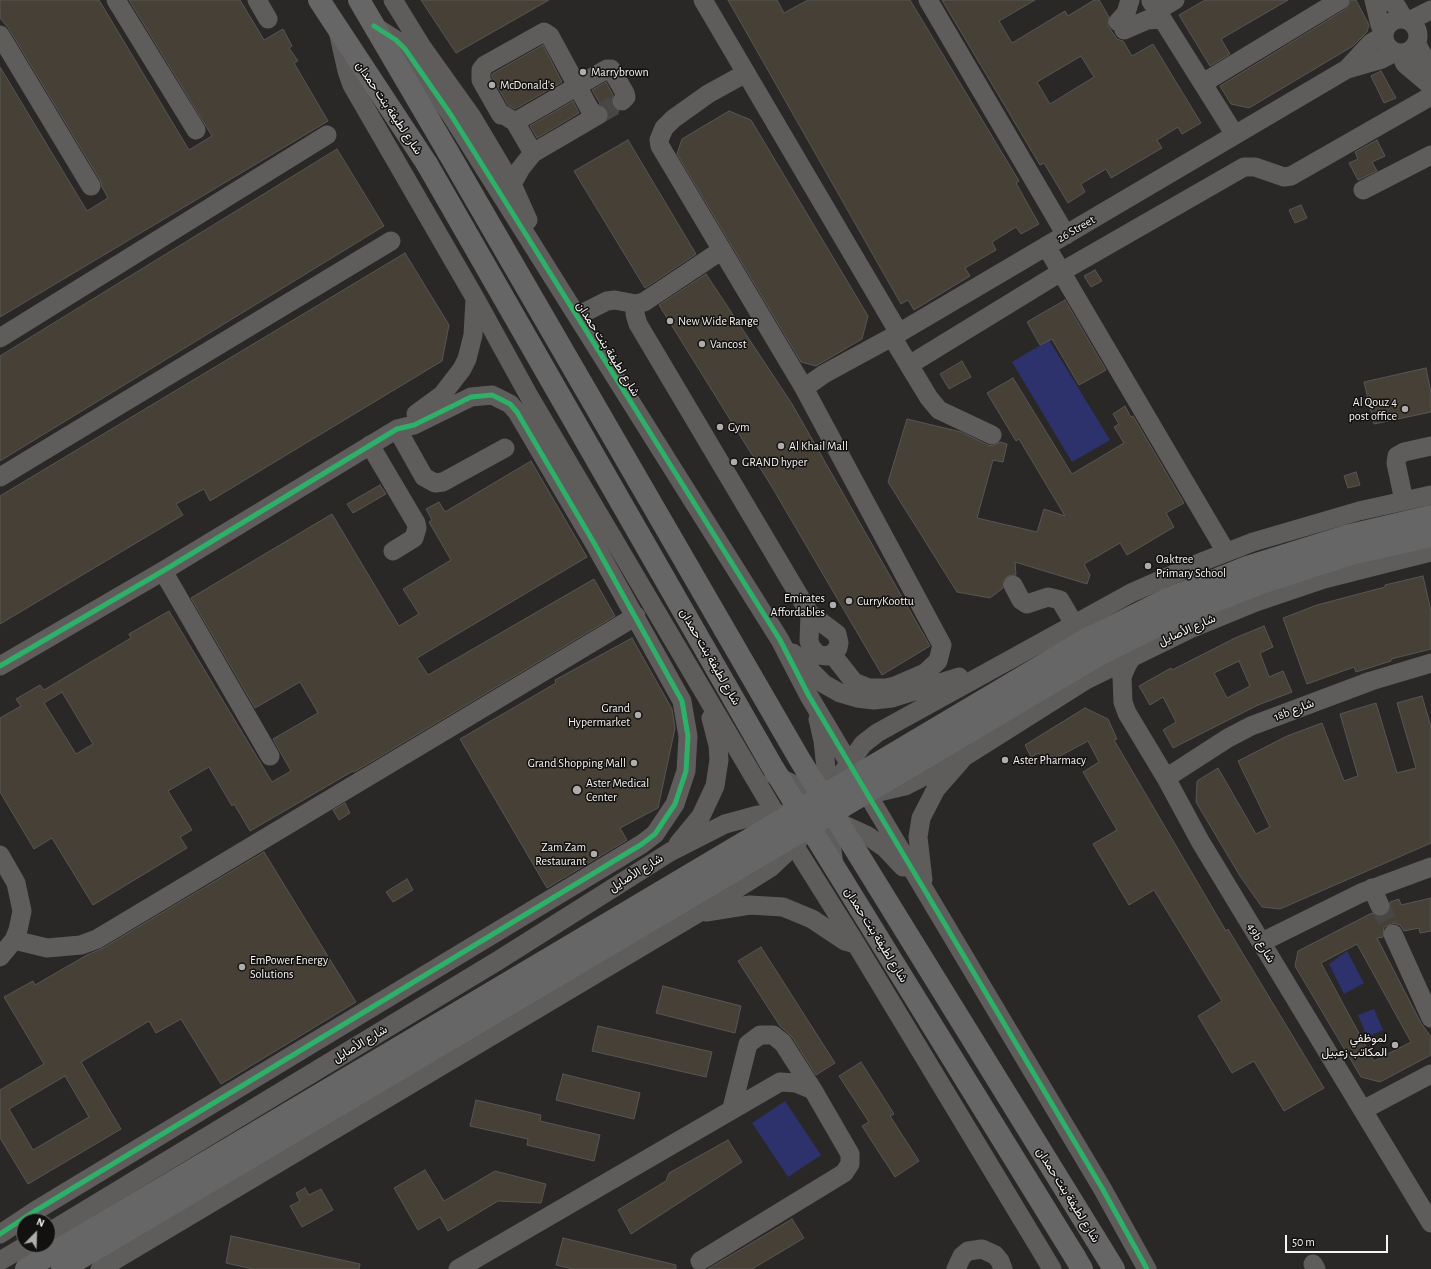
<!DOCTYPE html>
<meta charset="utf-8">
<style>
body{margin:0}
#map{position:relative;width:1431px;height:1269px;overflow:hidden;background:#2a2826;font-family:"Alegreya Sans",sans-serif}
canvas{display:block}
.north{position:absolute;left:16px;top:1213px;width:40px;height:40px;box-sizing:border-box;background:#131110;border:1px solid #6e6c6a;border-radius:50%;rotate:23deg;font-size:11px;font-weight:700;line-height:16px;text-align:center;color:#f6f4f2}
.north::after{content:'';display:block;margin:auto;width:14px;height:18px;background:#afadab;clip-path:polygon(50% 0,100% 100%,50% 72%,0 100%)}
.scale{position:absolute;left:1285px;top:1235px;width:103px;height:18px;box-sizing:border-box;border:2px solid #f6f4f2;border-top:0;padding-left:5px;font-size:12px;line-height:14px;white-space:nowrap;color:#f6f4f2;-webkit-text-stroke:3px #131110;paint-order:stroke}
</style>
<div id="map">
<canvas width="1431" height="1269"></canvas>
<div class="north">N</div>
<div class="scale">50 m</div>
</div>
<script>
const context = document.querySelector('canvas').getContext('2d');
context.lineJoin = 'round';
function fill(path, color) {
  context.fillStyle = color;
  context.fill(path, 'evenodd');
}
function toPath(rows) {
  const path = new Path2D();
  for (const r of rows) {
    if (r.length === 3) {
      path.moveTo(r[0] + r[2], r[1]);
      path.arc(r[0], r[1], r[2], 0, 2 * Math.PI);
      continue;
    }
    path.moveTo(r[0], r[1]);
    for (let i = 2; i < r.length; i += 2) path.lineTo(r[i], r[i + 1]);
  }
  return path;
}
function stroke(path, color, width, dash) {
  context.strokeStyle = color;
  context.lineWidth = width;
  context.lineCap = dash ? 'butt' : 'round';
  context.setLineDash(dash || []);
  context.stroke(path);
}
function write(font, color, halo, rows, align = 'center') {
  context.font = font + ' "Alegreya Sans",Vazirmatn,sans-serif';
  context.lineWidth = 3;
  context.setLineDash([]);
  context.textBaseline = 'middle';
  context.strokeStyle = halo;
  context.fillStyle = color;
  for (const [text, x, y, turn = 0] of rows) {
    context.save();
    context.translate(x, y);
    context.rotate((+turn || 0) * Math.PI / 180);
    context.textAlign = isNaN(turn) ? turn : align;
    if (halo) context.strokeText(text, 0, 0);
    context.fillText(text, 0, 0);
    context.restore();
  }
}
fill(toPath([
 [1049,340,1110,440,1072,462,1012,362],
 [1347,951,1364,983,1344,994,1329,964],
 [1374,1009,1383,1030,1367,1037,1358,1015],
 [785,1101,821,1155,788,1177,752,1123]
]), '#2d316c');
const building = toPath([
 [0,0,99,0,189,150,212,136,129,0,240,0,264,40,283,29,292,46,289,48,298,61,294,63,328,121,0,317,0,67,87,211,108,198,102,187,100,180,9,29,0,18,0,0],
 [421,0,549,0,456,53,421,0],
 [728,0,777,0,784,13,808,0,910,0,1019,181,1016,183,1039,224,1021,234,1016,227,992,242,996,250,965,268,970,276,914,310,908,300,901,304,728,0],
 [942,0,1035,0,999,21,1012,43,1065,11,1068,16,1094,0,1099,0,1109,17,1108,26,1117,39,1123,41,1132,56,1153,44,1201,123,1182,134,1178,127,1157,140,1162,148,1111,178,1106,169,1081,184,1085,192,1068,203,1044,163,1040,165,942,0],
 [1081,56,1094,77,1050,104,1037,82,1081,56],
 [1205,0,1288,0,1221,39,1230,54,1210,66,1179,15,1205,0],
 [1351,0,1356,0,1369,25,1367,32,1353,46,1249,108,1231,104,1220,86,1346,9,1351,0],
 [543,45,562,82,515,109,508,105,492,77,492,74,543,45],
 [1381,71,1396,98,1384,103,1371,76,1381,71],
 [606,82,613,95,612,104,619,111,608,117,607,109,601,105,592,90,606,82],
 [573,101,579,113,537,138,530,126,573,101],
 [729,111,751,120,868,316,862,339,816,366,801,362,677,154,682,139,729,111],
 [628,140,696,254,645,288,574,171,628,140],
 [1377,140,1385,156,1372,162,1377,171,1358,180,1349,163,1358,159,1355,152,1377,140],
 [337,149,384,226,0,461,0,356,337,149],
 [1301,205,1307,218,1295,223,1289,210,1301,205],
 [405,253,449,325,442,361,210,501,204,489,176,504,183,515,0,624,0,496,405,253],
 [1095,270,1102,281,1091,287,1084,276,1095,270],
 [706,274,792,404,930,646,882,675,772,487,659,305,706,274],
 [1065,300,1106,370,1079,385,1052,339,1040,345,1027,322,1065,300],
 [962,361,971,377,949,389,940,374,962,361],
 [1426,368,1431,393,1431,412,1374,424,1364,382,1426,368],
 [1013,378,1072,474,1124,443,1114,427,1119,424,1113,414,1125,406,1131,417,1133,416,1184,503,1166,513,1174,527,1127,555,1120,543,1084,564,1090,575,1087,584,1015,562,1016,575,1008,576,1004,580,1003,588,990,598,957,592,888,482,907,419,961,432,988,445,993,446,1000,442,1007,444,1003,462,993,460,977,518,1037,532,1044,509,1065,516,1019,439,1016,441,987,393,1013,378],
 [531,461,587,557,417,658,428,675,594,579,615,616,354,772,353,771,250,831,234,804,232,806,209,767,168,791,192,830,180,837,187,848,93,905,52,838,34,849,0,792,0,718,21,706,16,699,40,685,44,690,131,638,129,634,169,611,272,782,291,771,273,739,318,713,300,682,255,708,191,598,332,514,399,626,419,614,403,589,451,560,429,522,432,520,426,509,439,502,445,512,531,461],
 [62,692,93,744,76,754,44,703,62,692],
 [1356,472,1360,485,1348,488,1344,476,1356,472],
 [380,485,386,494,353,513,347,504,380,485],
 [1423,576,1431,611,1431,649,1391,659,1391,661,1356,672,1354,667,1307,684,1283,618,1317,605,1385,587,1385,585,1423,576],
 [1264,626,1273,647,1260,653,1269,677,1283,671,1292,692,1258,705,1173,748,1163,730,1176,722,1163,697,1150,705,1139,686,1171,668,1172,670,1235,638,1264,626],
 [1239,661,1250,686,1227,698,1214,673,1239,661],
 [632,638,672,709,675,728,658,808,620,828,627,840,547,888,460,739,556,683,555,680,632,638],
 [1422,696,1431,727,1431,843,1280,909,1262,907,1240,876,1196,802,1197,781,1218,768,1256,834,1270,827,1238,761,1287,736,1322,723,1344,781,1358,776,1340,714,1376,703,1397,773,1416,768,1397,703,1422,696],
 [1085,708,1108,719,1117,739,1114,740,1226,931,1228,929,1324,1088,1284,1111,1254,1061,1232,1073,1198,1016,1222,1001,1154,890,1129,905,1093,844,1117,830,1083,772,1099,762,1088,741,1045,764,1039,753,1031,757,1025,745,1085,708],
 [345,803,350,813,339,820,333,810,345,803],
 [264,852,356,1002,221,1084,181,1019,156,1033,149,1021,81,1062,121,1129,28,1184,0,1138,0,1090,44,1064,4,997,33,981,35,985,87,955,103,948,264,852],
 [65,1076,89,1117,33,1150,9,1109,65,1076],
 [407,879,413,890,393,902,386,892,407,879],
 [1431,898,1431,931,1420,933,1419,928,1404,931,1400,925,1394,923,1384,927,1383,937,1377,938,1421,1023,1431,1037,1431,1055,1380,1082,1361,1077,1295,966,1298,951,1372,913,1378,917,1385,916,1389,912,1390,902,1399,899,1401,905,1431,898],
 [1357,944,1411,1042,1374,1061,1321,963,1357,944],
 [761,947,835,1063,816,1075,792,1037,780,1026,738,961,761,947],
 [663,986,741,1006,735,1033,656,1013,663,986],
 [598,1026,712,1052,706,1077,592,1051,598,1026],
 [861,1062,894,1114,890,1116,919,1161,895,1177,862,1126,869,1122,839,1076,861,1062],
 [563,1074,640,1093,634,1119,556,1100,563,1074],
 [476,1100,541,1115,540,1121,600,1135,594,1161,527,1145,528,1139,470,1126,476,1100],
 [728,1140,742,1162,631,1234,618,1210,666,1181,669,1173,728,1140],
 [425,1170,444,1201,495,1171,546,1184,541,1203,498,1201,448,1231,440,1217,418,1230,394,1188,425,1170],
 [305,1188,309,1195,321,1189,333,1210,302,1227,290,1206,300,1201,296,1193,305,1188],
 [792,1219,804,1238,779,1253,752,1269,708,1269,792,1219],
 [231,1236,360,1264,359,1269,253,1269,226,1263,231,1236],
 [563,1238,676,1265,676,1269,573,1269,556,1265,563,1238]
]);
fill(building, '#464037');
stroke(building, '#585655', 1);
stroke(toPath([
 [598,115,622,101],
 [1380,906,1387,920]
]), '#494745', 19, [19, 10]);
stroke(toPath([
 [116,0,196,130],
 [257,0,268,19],
 [393,0,422,47,472,117,512,184,528,220],
 [703,0,899,333],
 [928,0,1066,235],
 [1374,0,1380,25,1384,32],
 [1389,0,1397,7,1404,19],
 [1151,1,1235,135],
 [1157,11,1175,0],
 [1401,36,17],
 [1409,21,1431,10],
 [1118,22,1126,13,1130,0],
 [374,26,396,40,405,49,451,115,780,640,809,696,1102,1188,1147,1269],
 [1124,30,1147,20,1162,19],
 [338,31,347,71,352,85,475,298,529,396,794,845,856,944,1052,1269],
 [0,35,91,186],
 [1416,43,1425,59,1431,83],
 [1400,53,1405,64,1431,86],
 [1348,68,1371,43,1384,35],
 [746,73,708,94,673,119,664,128,659,140,660,146,804,388,942,645,938,661,925,673,895,686,886,688,869,688,854,682,832,654],
 [1203,83,1340,0],
 [501,115,481,80,481,70,485,65,544,32,550,36,594,117],
 [504,115,515,122,533,153],
 [515,122,607,69,611,69,625,93,626,97,622,101],
 [512,184,521,168,533,153,598,115],
 [1363,190,1431,155],
 [1046,246,1226,552],
 [636,304,635,314,638,324,810,614],
 [577,316,607,301,615,300,636,304,644,302,722,250],
 [892,337,929,398,939,410,992,435],
 [0,338,327,135],
 [909,365,1061,272,1244,167,1255,167,1284,177,1291,176,1431,96],
 [804,388,824,374,892,337,1347,69,1382,59,1395,52],
 [416,414,442,395,462,369,467,359,473,335,475,299],
 [397,429,424,477,435,483,443,482,505,448],
 [370,445,416,523,417,528,414,538,393,551],
 [0,477,391,241],
 [1404,501,1396,463,1397,456,1404,452,1431,446],
 [163,571,270,756],
 [1013,585,1021,600,1027,604,1048,597,1060,600,1074,624],
 [810,614,837,634,839,643,838,648,832,654,827,656,818,655,811,647,809,641,810,614],
 [793,653,824,684,840,693,857,698,874,700,892,698,959,677],
 [1133,655,1127,665,1122,677,1123,702,1127,713,1166,778,1200,841,1431,1223],
 [0,666,163,571,397,429,414,425,471,397,492,395,510,404,517,412,594,543,682,701,688,736,686,771,675,804,655,834,642,844,35,1211,0,1234],
 [818,719,823,741,826,768,826,793,819,806],
 [843,772,863,744,877,733,1131,593,1204,561,1253,542,1359,511,1431,495],
 [774,775,806,790,830,794],
 [1166,778,1228,738,1251,726,1371,681,1431,663],
 [866,795,905,786,954,761],
 [831,809,831,842,834,866],
 [833,820,868,836,885,848,903,867],
 [678,844,701,816,715,786,719,760,718,745,711,718],
 [0,855,16,883,22,911,18,930,14,940,0,957],
 [923,880,918,837,921,818,936,789,964,757,1086,680,1190,629,1256,602,1324,579,1431,552],
 [1372,888,1380,906],
 [706,912,750,905,783,907,812,919,845,941,856,944],
 [1393,934,1431,1018],
 [14,940,47,948,81,945,97,939,636,616],
 [1262,942,1361,893,1431,867],
 [1363,1110,1431,1074],
 [48,1233,499,960,670,852,725,824,758,815,786,814],
 [0,1261,27,1245],
 [700,1261,844,1173,850,1164,850,1154,813,1090,783,1043,773,1035,760,1035,748,1044,732,1108],
 [1313,1264,1316,1269],
 [100,1269,698,913,770,868,786,853,802,836],
 [458,1269,780,1082,796,1083,813,1090],
 [956,1269,962,1256,968,1251,982,1249,995,1255,1000,1261,1003,1269]
]), '#5e5d5c', 19);
stroke(toPath([
 [319,0,427,164],
 [359,0,448,152],
 [1095,1238,1114,1269],
 [1075,1257,1082,1269]
]), '#676666', 22);
stroke(toPath([
 [448,152,800,760,1095,1238],
 [427,164,772,766,1075,1257],
 [26,1269,1085,640,1165,600,1247,567,1346,536,1431,516],
 [62,1269,1097,656,1179,615,1264,582,1351,554,1431,536]
]), '#676666', 22);
stroke(toPath([
 [374,26,396,40,405,49,451,115,780,640,809,696,1102,1188,1147,1269],
 [0,666,163,571,397,429,414,425,471,397,492,395,510,404,517,412,594,543,682,701,688,736,686,771,675,804,655,834,642,844,35,1211,0,1234]
]), '#2db169', 5);
for (const [x, y, r, color] of [
 [583,72,4,"#afadab"],
 [492,85,4,"#afadab"],
 [670,321,4,"#afadab"],
 [702,344,4,"#afadab"],
 [1405,409,4,"#afadab"],
 [720,427,4,"#afadab"],
 [781,446,4,"#afadab"],
 [734,462,4,"#afadab"],
 [1148,566,4,"#afadab"],
 [849,601,4,"#afadab"],
 [833,605,4,"#afadab"],
 [638,715,4,"#afadab"],
 [1005,760,4,"#afadab"],
 [634,763,4,"#afadab"],
 [577,790,5,"#afadab"],
 [594,854,4,"#afadab"],
 [242,967,4,"#afadab"],
 [1395,1045,4,"#afadab"]
]) {
  const dot = new Path2D();
  dot.arc(x, y, r, 0, 2 * Math.PI);
  context.fillStyle = color;
  context.fill(dot);
  stroke(dot, '#131110', 1.5);
}
write('12px', '#f6f4f2', '#131110', [
 ["Marrybrown",591,72],
 ["McDonald's",500,85],
 ["New Wide Range",678,321],
 ["Vancost",710,344],
 ["Al Qouz 4",1397,402,"right"],
 ["post office",1397,416,"right"],
 ["Gym",728,427],
 ["Al Khail Mall",789,446],
 ["GRAND hyper",742,462],
 ["Oaktree",1156,559],
 ["Primary School",1156,573],
 ["Emirates",825,598,"right"],
 ["Affordables",825,612,"right"],
 ["CurryKoottu",857,601],
 ["Grand",630,708,"right"],
 ["Hypermarket",630,722,"right"],
 ["Aster Pharmacy",1013,760],
 ["Grand Shopping Mall",626,763,"right"],
 ["Aster Medical",586,783],
 ["Center",586,797],
 ["Zam Zam",586,847,"right"],
 ["Restaurant",586,861,"right"],
 ["EmPower Energy",250,960],
 ["Solutions",250,974],
 ["لموظفي",1387,1038,"right"],
 ["المكاتب زعبيل",1387,1052,"right"]
], 'left');
write('12px', '#f6f4f2', '#131110', [
 ["شارع لطيفة بنت حمدان",389,108,56],
 ["26 Street",1076,229,-30],
 ["شارع لطيفة بنت حمدان",608,349,58],
 ["شارع الأصايل",1187,630,-24],
 ["شارع لطيفة بنت حمدان",710,657,60],
 ["18b شارع",1294,710,-21],
 ["شارع الأصايل",636,873,-32],
 ["شارع لطيفة بنت حمدان",876,935,58],
 ["49b شارع",1261,943,59],
 ["شارع الأصايل",360,1044,-31],
 ["شارع لطيفة بنت حمدان",1068,1195,58]
]);
</script>
